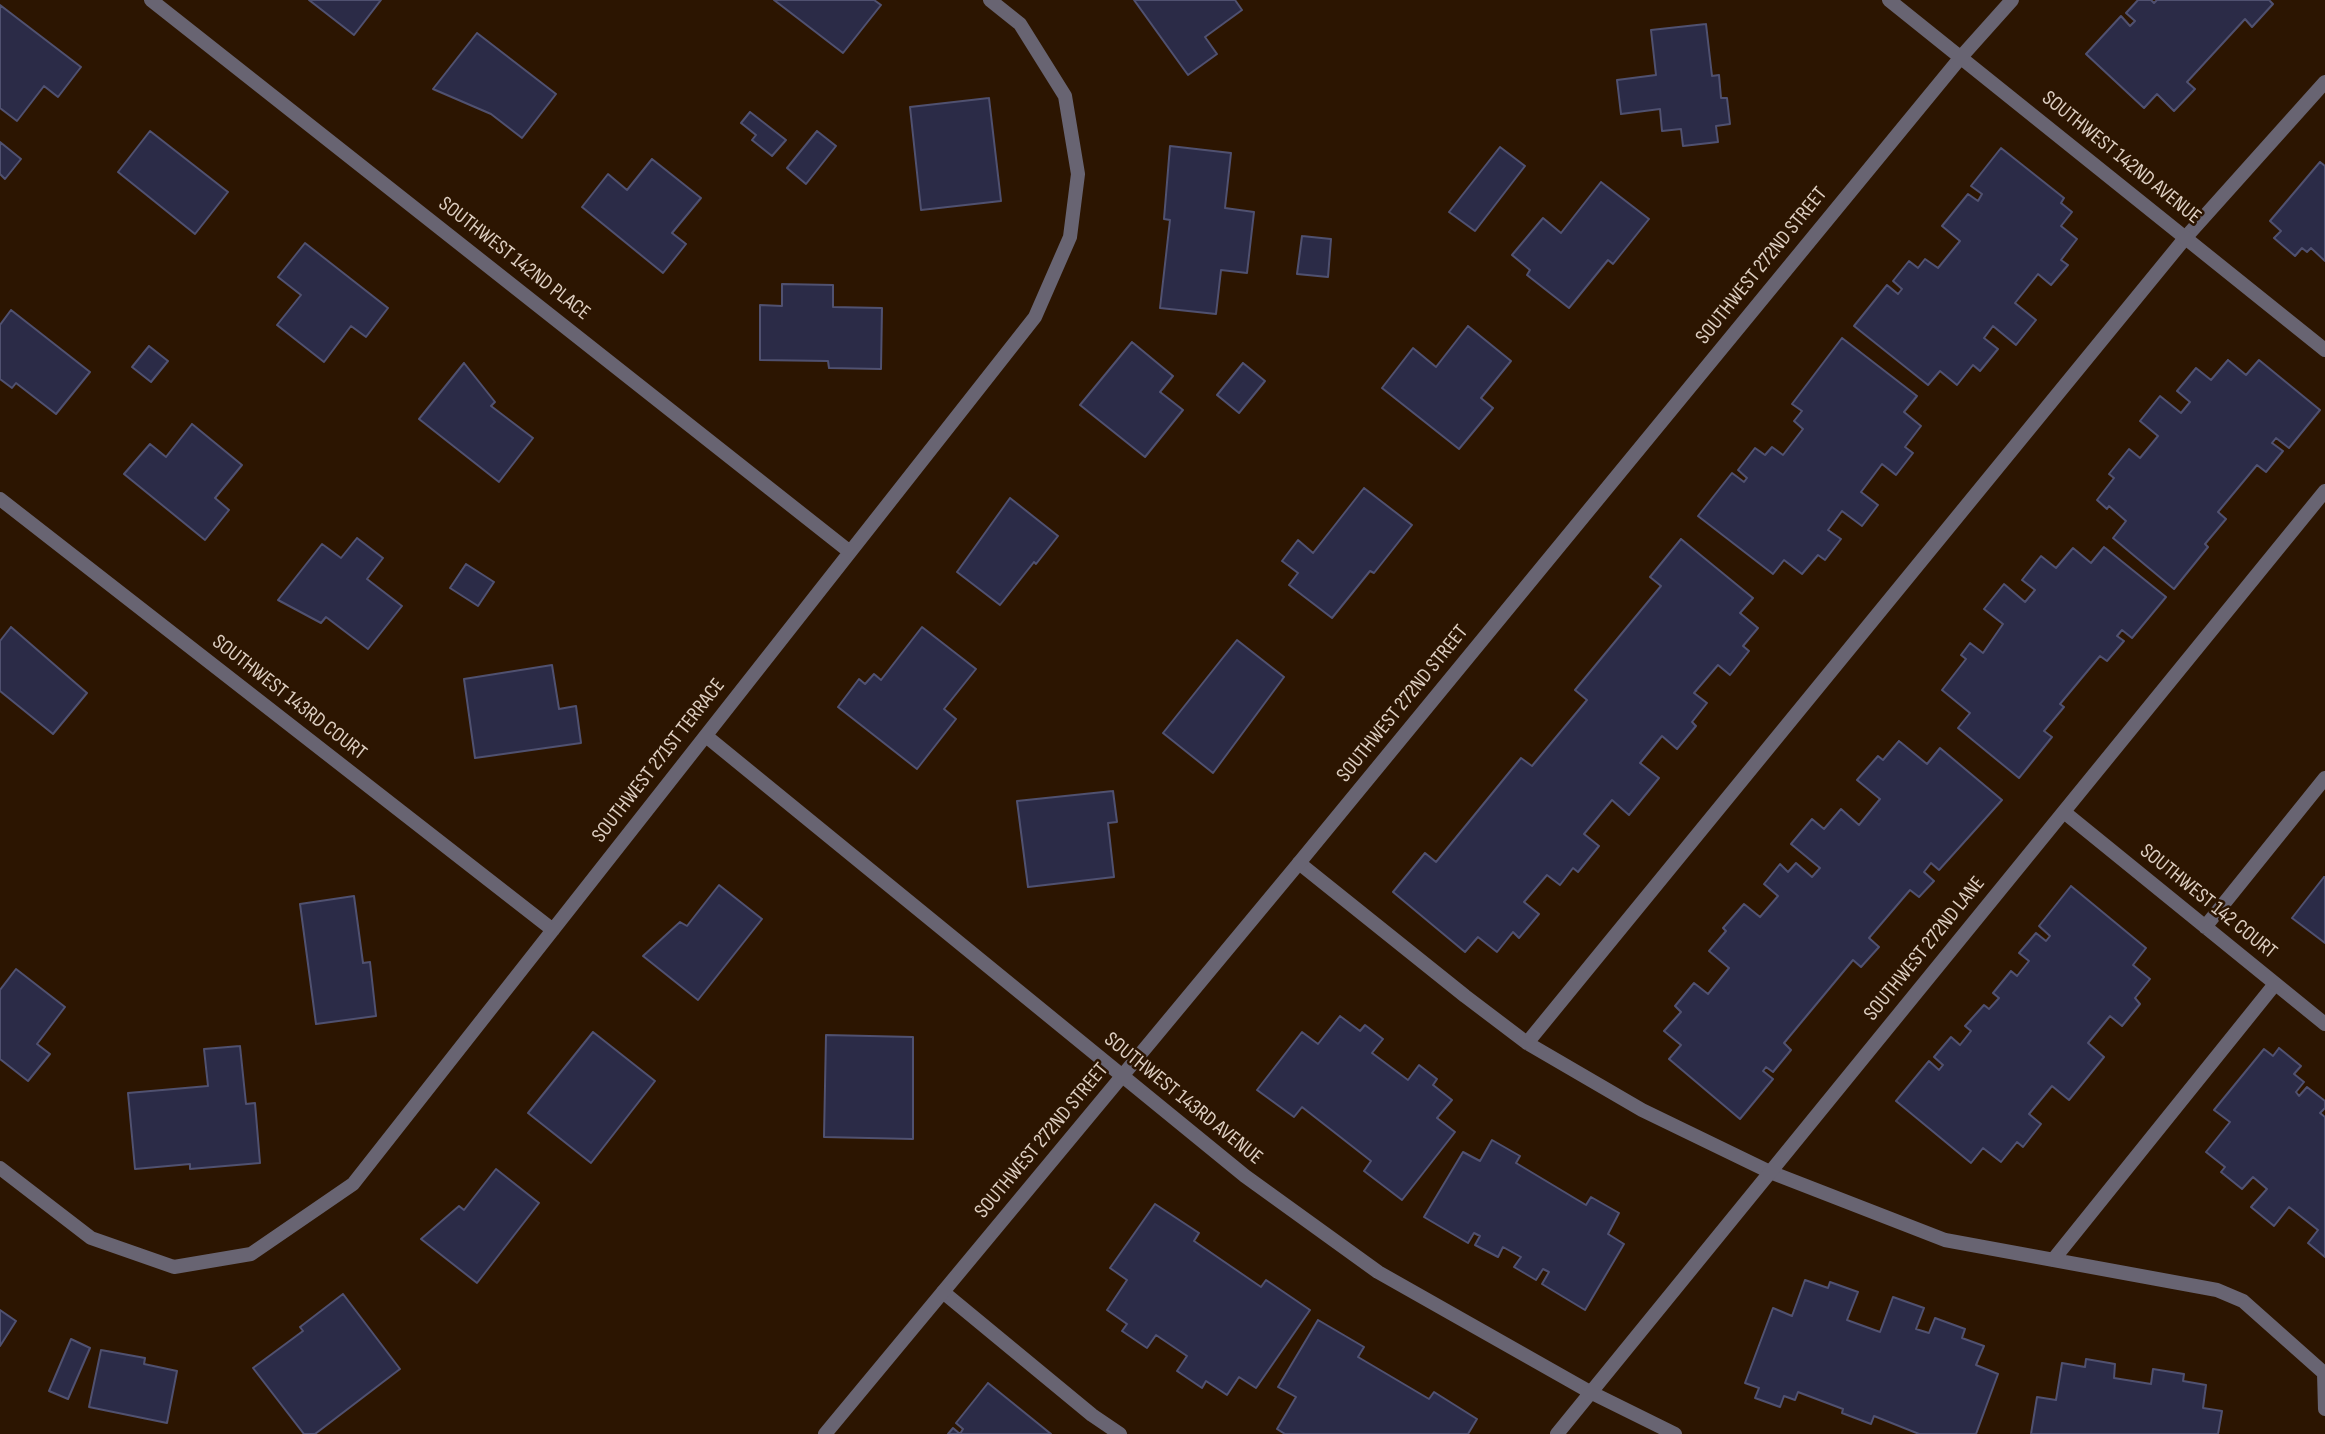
<!DOCTYPE html>
<style>
body{margin:0}
canvas{display:block;background:#2c1501}
</style>
<canvas width="2325" height="1434"></canvas>
<script>
const context = document.querySelector('canvas').getContext('2d');
context.lineJoin = 'round';
function fill(path, color) {
  context.fillStyle = color;
  context.fill(path, 'evenodd');
}
function toPath(rows) {
  const path = new Path2D();
  for (const r of rows) {
    path.moveTo(r[0], r[1]);
    for (let i = 2; i < r.length; i += 2) path.lineTo(r[i], r[i + 1]);
  }
  return path;
}
function stroke(path, color, width, dash) {
  context.strokeStyle = color;
  context.lineWidth = width;
  context.lineCap = dash ? 'butt' : 'round';
  context.setLineDash(dash || []);
  context.stroke(path);
}
function write(font, color, halo, rows, align = 'center') {
  context.font = font + ' "Sofia Sans Condensed",sans-serif';
  context.lineWidth = 5;
  context.setLineDash([]);
  context.textBaseline = 'middle';
  context.strokeStyle = halo;
  context.fillStyle = color;
  for (const [text, x, y, turn = 0] of rows) {
    context.save();
    context.translate(x, y);
    context.rotate((+turn || 0) * Math.PI / 180);
    context.textAlign = isNaN(turn) ? turn : align;
    if (halo) context.strokeText(text, 0, 0);
    context.fillText(text, 0, 0);
    context.restore();
  }
}
const building = toPath([
 [309,0,381,0,354,35,309,0],
 [774,0,874,0,881,5,843,53,774,0],
 [1134,0,1235,0,1242,10,1205,37,1217,54,1188,75,1134,0],
 [2138,0,2151,0,2154,3,2157,0,2269,0,2273,4,2252,27,2245,19,2187,82,2195,89,2174,111,2157,94,2144,108,2086,54,2121,16,2130,26,2135,21,2126,13,2138,0],
 [0,5,81,67,58,97,44,86,17,121,0,108,0,5],
 [1706,24,1712,76,1719,75,1721,98,1727,98,1730,124,1716,126,1718,142,1683,146,1681,129,1662,131,1660,109,1621,114,1617,80,1656,75,1651,30,1706,24],
 [477,33,556,94,522,138,491,114,433,89,477,33],
 [989,98,1001,201,921,210,910,107,989,98],
 [750,112,786,140,772,156,752,140,756,135,741,123,750,112],
 [150,131,228,192,195,234,118,172,150,131],
 [817,131,836,146,806,184,787,168,817,131],
 [0,142,21,159,5,179,0,174,0,142],
 [1170,146,1231,153,1225,208,1254,212,1247,273,1221,270,1216,314,1160,308,1170,220,1164,219,1170,146],
 [1500,147,1525,166,1475,231,1449,212,1500,147],
 [2001,148,2064,198,2061,203,2072,212,2061,226,2077,239,2061,260,2068,265,2051,285,2038,274,2015,303,2036,320,2016,345,1993,326,1984,338,1998,349,1980,371,1973,365,1957,385,1940,371,1928,385,1854,326,1887,285,1898,294,1902,289,1893,281,1909,261,1918,268,1925,259,1938,268,1960,241,1942,226,1968,194,1978,201,1982,194,1971,186,2001,148],
 [652,159,701,198,672,233,686,244,663,273,582,207,608,174,627,190,652,159],
 [2320,162,2325,166,2325,261,2311,248,2307,252,2302,248,2295,256,2274,238,2281,231,2270,221,2320,162],
 [1601,182,1649,219,1613,264,1608,260,1569,308,1527,275,1530,270,1512,255,1543,218,1561,233,1601,182],
 [1302,236,1331,239,1328,277,1297,274,1302,236],
 [305,243,388,308,366,337,351,326,324,362,277,325,301,295,278,277,305,243],
 [782,284,833,285,833,307,882,308,881,369,829,368,828,361,760,360,760,305,782,306,782,284],
 [11,310,90,372,56,414,16,383,12,388,0,379,0,325,11,310],
 [1468,326,1511,361,1481,398,1493,408,1459,449,1382,388,1413,348,1436,367,1468,326],
 [1842,338,1917,396,1904,412,1921,426,1905,447,1913,453,1896,475,1882,464,1861,492,1878,505,1862,526,1842,511,1828,530,1841,539,1825,560,1818,555,1802,574,1784,560,1773,574,1698,516,1732,473,1744,482,1747,478,1738,470,1755,448,1765,455,1772,447,1783,455,1803,429,1794,421,1802,411,1792,404,1842,338],
 [1132,342,1173,376,1160,392,1183,410,1145,457,1080,405,1132,342],
 [149,346,168,361,151,382,132,367,149,346],
 [2228,360,2246,375,2259,360,2320,410,2289,448,2276,438,2272,443,2283,451,2266,472,2257,465,2218,512,2226,519,2205,544,2208,547,2174,589,2113,538,2126,521,2109,506,2107,509,2097,500,2114,478,2109,474,2129,449,2140,458,2158,436,2140,421,2160,396,2181,413,2190,402,2177,391,2196,368,2211,380,2228,360],
 [464,363,495,402,491,406,533,438,499,482,419,419,464,363],
 [1243,363,1265,381,1239,413,1217,395,1243,363],
 [192,424,242,465,215,498,229,510,205,540,124,474,150,444,166,457,192,424],
 [1364,488,1412,525,1374,573,1370,571,1332,618,1289,585,1298,573,1282,561,1298,540,1313,553,1364,488],
 [1010,498,1058,536,1036,564,1034,562,1000,605,957,572,1010,498],
 [357,538,383,558,367,579,402,606,368,649,326,617,321,623,278,600,322,544,341,558,357,538],
 [1681,539,1753,598,1740,613,1758,628,1743,646,1749,651,1730,675,1718,665,1694,693,1707,703,1692,722,1696,726,1677,749,1662,736,1640,763,1659,778,1629,815,1612,800,1584,834,1599,846,1578,872,1573,868,1560,885,1547,875,1524,902,1539,914,1519,938,1513,932,1497,952,1478,937,1465,952,1393,892,1425,853,1436,862,1521,758,1532,766,1587,700,1575,690,1661,586,1650,577,1681,539],
 [2104,547,2166,597,2132,638,2122,630,2117,636,2124,641,2107,661,2100,656,2060,704,2064,707,2044,731,2052,737,2019,778,1958,728,1970,713,1942,690,1966,659,1961,655,1970,643,1983,653,2003,624,1984,609,2004,584,2025,602,2035,590,2022,580,2041,556,2056,568,2073,548,2091,563,2104,547],
 [466,564,494,582,478,606,450,588,466,564],
 [11,627,87,693,53,734,0,691,0,641,11,627],
 [922,627,976,669,944,709,956,719,917,769,838,707,859,679,865,684,874,674,881,680,922,627],
 [1237,640,1284,677,1213,773,1163,733,1237,640],
 [552,665,559,709,576,706,581,743,475,758,464,679,552,665],
 [1899,741,1927,764,1940,748,2002,800,1939,870,1931,863,1924,872,1934,881,1919,897,1910,890,1869,938,1879,947,1861,967,1853,960,1784,1043,1791,1050,1773,1072,1766,1067,1763,1071,1773,1079,1740,1119,1669,1059,1681,1045,1664,1031,1681,1012,1675,1006,1694,983,1708,994,1729,968,1709,951,1726,931,1723,928,1744,904,1760,917,1778,896,1764,884,1780,864,1788,872,1796,863,1812,877,1820,868,1791,844,1812,819,1824,829,1841,809,1859,825,1880,799,1857,780,1878,756,1883,760,1899,741],
 [1113,791,1117,822,1108,823,1114,877,1028,887,1017,801,1113,791],
 [2324,877,2325,877,2325,943,2292,918,2324,877],
 [719,885,762,919,698,1000,643,956,680,922,687,926,719,885],
 [2071,886,2146,948,2133,965,2150,979,2135,998,2140,1004,2122,1026,2110,1016,2088,1043,2104,1057,2069,1100,2052,1086,2029,1114,2041,1124,2023,1147,2017,1142,2001,1162,1983,1148,1971,1163,1896,1101,1929,1061,1939,1070,1943,1065,1934,1057,1951,1037,1960,1045,1971,1031,1965,1026,1984,1005,1989,1009,1999,998,1993,993,2011,971,2017,976,2029,961,2019,953,2036,933,2046,941,2050,936,2039,926,2071,886],
 [354,896,363,963,370,962,376,1016,316,1024,300,904,354,896],
 [16,969,65,1007,37,1044,50,1054,28,1081,0,1059,0,990,16,969],
 [1340,1016,1360,1031,1365,1025,1383,1039,1372,1053,1408,1080,1419,1065,1437,1079,1433,1085,1452,1100,1437,1118,1455,1132,1402,1200,1364,1171,1371,1161,1302,1107,1294,1117,1257,1090,1302,1032,1318,1044,1340,1016],
 [593,1032,655,1081,591,1163,528,1113,593,1032],
 [826,1035,913,1037,913,1139,824,1137,826,1035],
 [240,1046,246,1104,255,1103,260,1163,190,1169,190,1164,135,1169,128,1093,208,1086,204,1049,240,1046],
 [2279,1048,2301,1066,2294,1074,2304,1082,2296,1092,2299,1096,2307,1087,2325,1101,2325,1108,2320,1113,2325,1117,2325,1257,2308,1243,2318,1230,2289,1207,2274,1226,2251,1207,2267,1189,2253,1177,2242,1189,2221,1172,2225,1167,2206,1152,2230,1122,2214,1110,2264,1049,2273,1056,2279,1048],
 [1492,1140,1520,1156,1516,1163,1586,1205,1591,1197,1619,1213,1608,1234,1624,1244,1585,1310,1542,1284,1549,1272,1543,1269,1536,1280,1514,1267,1521,1257,1503,1247,1498,1257,1475,1245,1480,1236,1474,1233,1468,1243,1424,1217,1463,1152,1480,1161,1492,1140],
 [496,1169,539,1203,477,1283,421,1239,459,1206,464,1210,496,1169],
 [1155,1204,1199,1233,1194,1241,1261,1287,1266,1280,1310,1310,1256,1388,1239,1377,1227,1395,1206,1381,1202,1388,1177,1371,1187,1356,1156,1335,1147,1348,1122,1331,1127,1324,1107,1310,1127,1280,1110,1268,1155,1204],
 [1805,1280,1828,1288,1830,1282,1858,1292,1847,1320,1880,1332,1893,1297,1924,1308,1916,1329,1929,1333,1935,1318,1965,1329,1962,1338,1984,1346,1976,1365,1998,1374,1976,1434,1919,1434,1874,1416,1871,1424,1842,1413,1843,1409,1798,1392,1795,1400,1784,1396,1780,1407,1755,1398,1759,1388,1745,1383,1773,1308,1792,1316,1805,1280],
 [343,1294,400,1369,315,1434,304,1434,253,1368,303,1331,300,1327,343,1294],
 [0,1310,16,1321,0,1346,0,1310],
 [1318,1320,1364,1347,1358,1357,1429,1399,1434,1392,1477,1419,1468,1434,1285,1434,1277,1429,1296,1397,1278,1387,1318,1320],
 [71,1339,90,1348,68,1399,49,1391,71,1339],
 [101,1350,145,1358,144,1364,177,1371,167,1423,89,1407,101,1350],
 [2086,1359,2115,1364,2114,1378,2151,1384,2153,1369,2184,1374,2183,1381,2206,1385,2203,1408,2222,1411,2218,1434,2031,1434,2037,1397,2056,1400,2062,1363,2085,1367,2086,1359],
 [988,1383,1051,1434,948,1434,953,1428,960,1434,963,1429,956,1423,988,1383]
]);
fill(building, '#2b2b47');
stroke(building, '#505170', 2);
stroke(toPath([
 [1299,863,1465,996,1527,1043,1642,1110,1770,1172,1945,1240,2217,1290,2243,1301,2324,1373,2325,1409],
 [1527,1043,2186,237,2325,82],
 [2053,1260,2275,984],
 [943,1292,1092,1415,1120,1434]
]), '#686472', 14);
stroke(toPath([
 [151,0,850,552],
 [1889,0,2325,350],
 [0,499,553,930],
 [706,736,1245,1176,1378,1272,1590,1392,1675,1434],
 [2064,812,2325,1024],
 [2205,927,2325,778],
 [0,1168,91,1238,174,1267,251,1254,353,1184,1035,317,1070,237,1078,174,1065,96,1020,24,990,0],
 [825,1434,1299,863,1961,57,2012,0],
 [1557,1434,2325,491]
]), '#686472', 14);
write('21px', '#ddcec1', '#2c1501', [
 ["SOUTHWEST 142ND AVENUE",2121,158,39],
 ["SOUTHWEST 142ND PLACE",514,259,38],
 ["SOUTHWEST 272ND STREET",1762,266,-51],
 ["SOUTHWEST 143RD COURT",289,698,38],
 ["SOUTHWEST 272ND STREET",1403,704,-51],
 ["SOUTHWEST 271ST TERRACE",659,761,-52],
 ["SOUTHWEST 142 COURT",2208,902,39],
 ["SOUTHWEST 272ND LANE",1925,949,-51],
 ["SOUTHWEST 143RD AVENUE",1183,1099,39],
 ["SOUTHWEST 272ND STREET",1042,1141,-50]
]);
</script>
